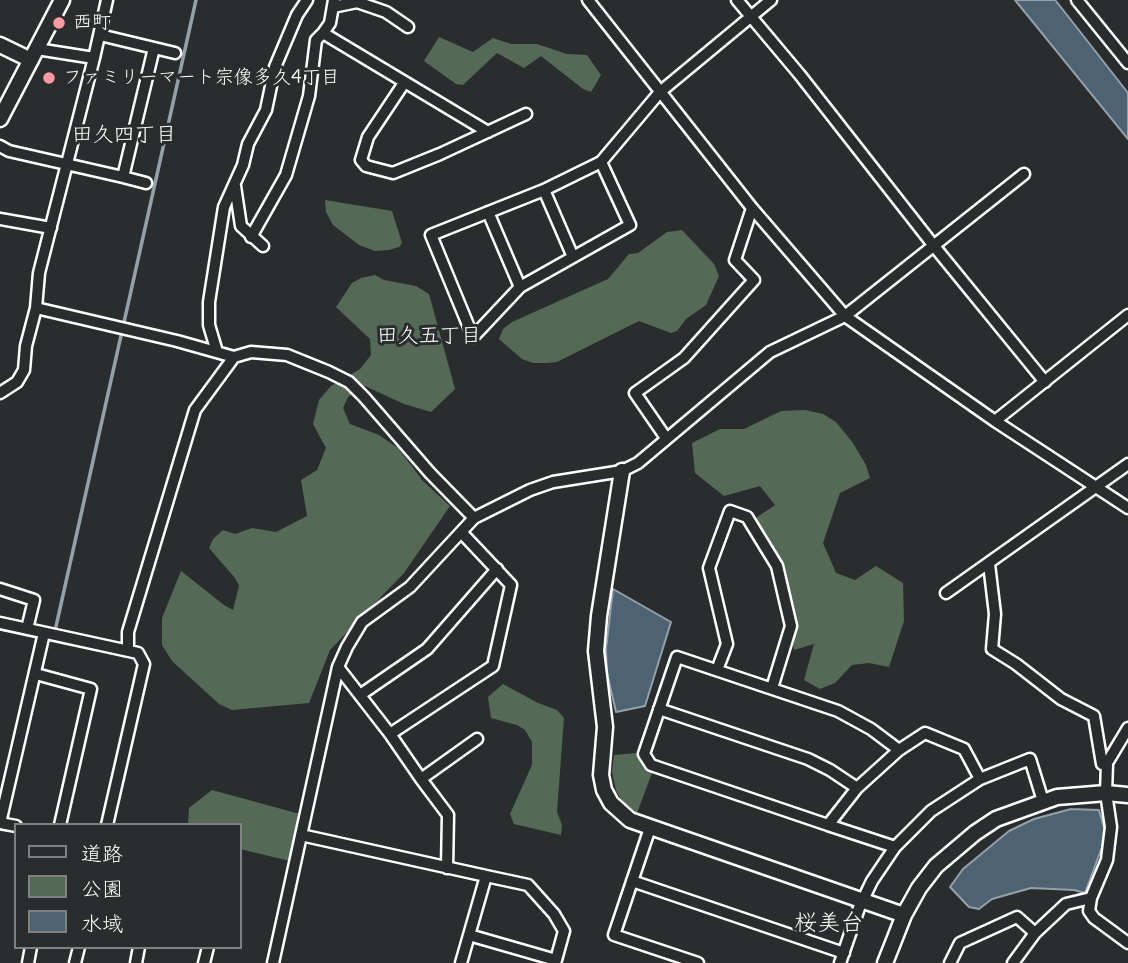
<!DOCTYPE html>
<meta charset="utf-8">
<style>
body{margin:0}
#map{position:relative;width:1128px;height:963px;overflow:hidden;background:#2a2d2e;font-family:Delius,"Klee One",sans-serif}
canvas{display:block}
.legend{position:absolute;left:14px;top:823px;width:228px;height:126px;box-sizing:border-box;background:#2a2d2e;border:2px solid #7f8182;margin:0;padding:9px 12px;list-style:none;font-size:21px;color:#fff}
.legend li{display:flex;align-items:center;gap:14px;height:35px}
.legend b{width:35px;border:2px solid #7f8182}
</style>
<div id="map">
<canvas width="1128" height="963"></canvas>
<ul class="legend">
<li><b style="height:9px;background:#2a2d2e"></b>道路</li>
<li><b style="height:19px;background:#556a56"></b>公園</li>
<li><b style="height:19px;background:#4d6371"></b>水域</li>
</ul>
</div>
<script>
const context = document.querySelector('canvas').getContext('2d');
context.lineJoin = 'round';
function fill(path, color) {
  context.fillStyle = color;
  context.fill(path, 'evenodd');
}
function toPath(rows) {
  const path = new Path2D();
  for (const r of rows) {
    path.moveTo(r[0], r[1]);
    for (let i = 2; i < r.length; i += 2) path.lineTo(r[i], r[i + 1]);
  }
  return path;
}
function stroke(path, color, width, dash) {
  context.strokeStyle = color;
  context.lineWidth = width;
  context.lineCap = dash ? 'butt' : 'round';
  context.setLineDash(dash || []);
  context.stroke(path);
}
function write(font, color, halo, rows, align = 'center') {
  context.font = font + ' Delius,"Klee One",sans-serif';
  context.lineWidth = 6;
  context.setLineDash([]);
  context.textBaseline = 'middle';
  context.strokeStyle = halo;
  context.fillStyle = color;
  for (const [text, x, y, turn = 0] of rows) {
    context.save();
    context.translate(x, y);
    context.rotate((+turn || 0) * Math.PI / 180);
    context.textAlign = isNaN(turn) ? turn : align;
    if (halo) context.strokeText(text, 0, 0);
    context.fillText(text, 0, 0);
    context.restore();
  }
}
fill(toPath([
 [439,37,473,52,493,38,511,44,537,44,567,54,587,55,601,75,591,92,583,89,541,56,524,68,497,53,463,85,456,84,424,61],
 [325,200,392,211,402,243,399,247,389,250,375,251,359,245,333,225,326,212],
 [682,230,714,264,719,276,706,305,686,319,677,331,671,333,639,321,557,362,548,363,533,363,522,359,499,339,503,329,512,322,608,279,629,254,638,253,667,232],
 [375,275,384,280,416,286,429,294,455,389,431,412,404,404,365,386,348,397,343,408,350,424,379,435,398,448,423,481,450,506,404,573,330,650,309,703,232,710,219,704,172,661,162,645,162,618,181,571,224,605,233,610,239,586,235,578,209,548,213,539,223,530,235,534,252,528,276,532,307,516,301,480,317,470,326,448,313,424,319,400,331,386,360,369,371,355,370,339,336,307,352,283,361,278],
 [805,410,823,414,836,422,853,443,866,465,870,478,840,493,823,543,836,573,855,580,876,566,903,583,904,621,889,667,869,663,852,665,835,683,820,689,804,680,814,644,794,650,780,557,756,518,775,505,760,486,724,496,695,473,692,443,720,429,744,429,781,411],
 [503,684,538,703,557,710,564,718,557,812,562,825,561,835,514,824,510,814,532,765,532,742,525,730,517,725,491,718,488,697],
 [636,753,644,767,652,773,637,813,623,804,616,790,612,772,614,755],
 [212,790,300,814,290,861,240,849,240,825,188,825,189,808]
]), '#556a56');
const water = toPath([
 [1015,0,1055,0,1067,15,1128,93,1128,139,1015,0],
 [613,589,671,622,645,706,616,712,607,673,606,649,613,589],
 [1071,809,1099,810,1105,831,1102,847,1085,893,1074,890,1031,888,992,899,979,909,969,907,950,887,963,869,1009,831,1034,819,1071,809]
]);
fill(water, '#4d6371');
stroke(water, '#94a1aa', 2);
stroke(toPath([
 [55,631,196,0]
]), '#94a1aa', 3.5);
const street = toPath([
 [334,0,330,23,323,33,488,132],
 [588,0,752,208,845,316,995,421,1128,508],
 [737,0,800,75,934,246,1045,382],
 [1077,0,1128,63],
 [333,7,357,2,386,12,408,27],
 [100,35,175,53],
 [37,49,94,58],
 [404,83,368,137,361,160,366,166,393,173,440,154,526,114],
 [0,146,9,151,123,177,154,48],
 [601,162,630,225,520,287,473,337,431,235,544,190,601,162],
 [601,162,660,92,771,0],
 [123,177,146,183],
 [235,186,241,226,263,246],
 [544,190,573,257],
 [488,212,520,287],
 [0,219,51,228],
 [251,237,286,175,309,96,316,40,323,33],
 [36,308,177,341,234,357,251,352,287,355,329,372,349,382,364,397,430,473,474,518],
 [217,352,209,325,209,302,224,207,243,165,248,144,266,110,275,67,297,15,307,0],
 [0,393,17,382,24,370,26,346,36,308,39,273,94,58,107,0],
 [995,421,1128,315],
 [666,438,635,393,684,358,754,280,735,260,752,208],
 [989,564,995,614,992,649,1016,664,1061,699,1094,716,1102,764,1107,763],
 [0,589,34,600,27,629],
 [946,593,1128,464],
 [0,623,138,653,144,664,107,825],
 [128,650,128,632,195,410,234,357],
 [338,667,390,734,493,666,511,585,461,532],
 [717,670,727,644,709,568,730,511,747,517,777,566,791,626,772,688],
 [36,674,91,689,60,825],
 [360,695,427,649,497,569],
 [659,709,808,759,830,770,857,788],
 [1128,728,1107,763,1106,793,1111,827,1107,860,1091,898,1089,911,1094,918,1128,943],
 [390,734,421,779,477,739],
 [421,779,448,815,447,868],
 [0,823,44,633],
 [0,823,16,826],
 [828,825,651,765,644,754,677,657,838,711,871,729,899,750],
 [650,828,614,935,698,963],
 [301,835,486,876,461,963],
 [895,847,828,825,857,788,899,750,925,733,964,749,980,779],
 [632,881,844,953],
 [469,935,556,960,564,931,554,914,528,885,486,876],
 [28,963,31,947],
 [75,963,79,947],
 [136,963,139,947],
 [204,963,208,947],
 [273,963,338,667,347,647,362,622,410,587,474,518,530,490,553,482,622,471,638,463,770,352,845,316,1024,174],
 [840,963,859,908,872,881,895,847,931,811,980,779,1030,759,1043,801],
 [950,963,960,943,1017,917,1035,933],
 [1013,963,1035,933,1066,904,1091,898]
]);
const secondary = toPath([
 [0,45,31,60],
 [0,119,62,0],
 [622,471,599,616,596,651,605,727,601,775,604,790,611,803,630,820,904,915],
 [885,963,904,915,919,888,936,866,975,833,996,819,1057,797,1106,793,1128,795]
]);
stroke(street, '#fff', 15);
stroke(secondary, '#fff', 19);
stroke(street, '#2a2d2e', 10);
stroke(secondary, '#2a2d2e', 14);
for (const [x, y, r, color] of [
 [59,23,7,"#ff9aa2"],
 [49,78,7,"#ff9aa2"]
]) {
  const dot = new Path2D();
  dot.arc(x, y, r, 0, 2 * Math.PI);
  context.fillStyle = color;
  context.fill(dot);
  stroke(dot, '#2a2d2e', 2.5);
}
write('19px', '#fff', '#2a2d2e', [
 ["西町",73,23],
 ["ファミリーマート宗像多久4丁目",63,78]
], 'left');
write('21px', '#fff', '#2a2d2e', [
 ["田久四丁目",124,135],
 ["田久五丁目",429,336]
]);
write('23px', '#fff', '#2a2d2e', [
 ["桜美台",829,923]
]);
</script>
